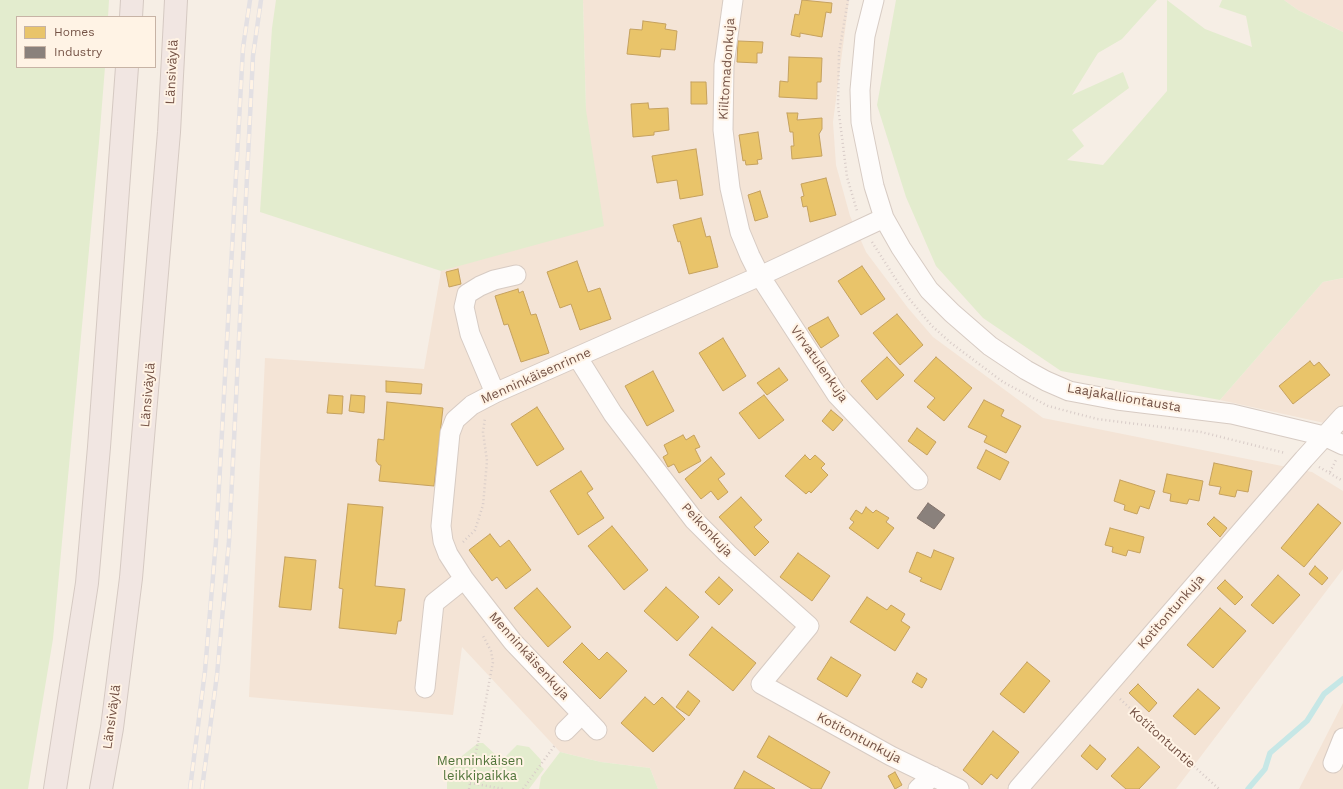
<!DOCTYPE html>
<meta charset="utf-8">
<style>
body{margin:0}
#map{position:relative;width:1343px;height:789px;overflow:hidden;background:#f6eee5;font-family:"Work Sans",sans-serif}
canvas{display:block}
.legend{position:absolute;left:16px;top:16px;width:140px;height:52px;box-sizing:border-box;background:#fff3e5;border:1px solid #c7b3a5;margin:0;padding:5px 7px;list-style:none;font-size:12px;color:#745245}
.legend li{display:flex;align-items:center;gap:8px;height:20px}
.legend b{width:20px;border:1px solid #c7b3a5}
</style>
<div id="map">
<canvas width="1343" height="789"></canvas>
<ul class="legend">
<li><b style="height:11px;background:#e9c46a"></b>Homes</li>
<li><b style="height:11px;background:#8a817c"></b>Industry</li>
</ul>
</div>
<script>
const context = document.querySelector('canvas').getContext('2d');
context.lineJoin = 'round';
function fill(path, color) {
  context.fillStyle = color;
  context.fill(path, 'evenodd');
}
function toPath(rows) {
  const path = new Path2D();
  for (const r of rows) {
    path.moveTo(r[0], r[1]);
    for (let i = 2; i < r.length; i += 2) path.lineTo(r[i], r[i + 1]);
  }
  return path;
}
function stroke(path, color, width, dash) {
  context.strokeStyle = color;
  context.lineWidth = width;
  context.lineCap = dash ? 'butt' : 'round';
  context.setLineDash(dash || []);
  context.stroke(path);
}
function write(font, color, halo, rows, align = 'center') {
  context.font = font + ' "Work Sans",sans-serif';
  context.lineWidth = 4;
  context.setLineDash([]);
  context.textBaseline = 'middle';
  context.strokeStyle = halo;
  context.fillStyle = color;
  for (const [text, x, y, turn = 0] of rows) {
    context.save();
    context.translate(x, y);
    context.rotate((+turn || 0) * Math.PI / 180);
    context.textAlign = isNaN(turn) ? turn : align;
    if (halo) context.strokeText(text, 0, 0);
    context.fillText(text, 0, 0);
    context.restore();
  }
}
fill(toPath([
 [583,0,849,0,833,122,836,165,850,216,866,252,908,308,933,337,1043,418,1312,472,1343,491,1343,569,1176,789,658,789,650,768,601,762,560,752,462,647,453,715,249,697,265,358,424,369,441,271,487,255,586,110],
 [1284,0,1343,0,1343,32,1298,10],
 [1343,278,1343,429,1338,426,1220,400,1323,282],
 [1343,703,1343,789,1299,789]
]), '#f4e4d6');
fill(toPath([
 [0,0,109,0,108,17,17,17,17,67,105,67,99,142,53,639,28,789,0,789],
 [276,0,583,0,586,110,604,226,441,271,260,212,272,28],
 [896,0,1157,0,1122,39,1098,53,1072,95,1123,72,1129,88,1072,130,1084,146,1067,160,1103,165,1167,91,1167,0,1205,29,1252,47,1246,16,1219,7,1222,0,1284,0,1298,10,1343,32,1343,278,1323,282,1220,400,1061,371,983,318,936,266,906,197,877,105],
 [478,743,483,743,497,756,504,758,517,745,529,747,541,760,541,766,544,769,529,789,447,789,447,774,457,760],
 [560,752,601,762,650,768,658,789,539,789,541,777]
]), '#e3ecce');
const homes = toPath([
 [802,0,832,3,831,13,826,12,822,37,800,33,800,37,791,35,795,14,799,15,802,0],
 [643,21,666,24,665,29,677,31,675,50,661,49,660,57,627,54,630,29,642,30,643,21],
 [738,41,763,42,762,53,757,53,757,63,737,62,738,41],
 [789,57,822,58,821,82,817,82,817,99,779,97,780,81,788,82,789,57],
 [691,82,706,82,707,104,691,104,691,82],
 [648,103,649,109,668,108,669,130,654,132,654,135,633,137,631,104,648,103],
 [787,113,798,113,797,120,822,118,822,129,819,134,822,156,792,159,791,146,794,146,793,132,790,132,787,113],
 [758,132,762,159,757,160,758,164,746,165,745,160,743,161,739,135,758,132],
 [696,149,703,195,680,199,677,180,657,183,652,156,696,149],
 [826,178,836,215,810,222,807,206,803,207,801,197,804,196,801,184,826,178],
 [760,191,768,217,755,221,748,195,760,191],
 [701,218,706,237,710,236,718,267,689,274,680,241,678,242,673,225,701,218],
 [577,261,588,292,600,288,611,319,580,330,571,304,560,308,547,272,577,261],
 [862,266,885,299,861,315,838,281,862,266],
 [458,269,461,284,449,287,446,272,458,269],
 [518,289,519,293,523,291,531,315,536,314,549,353,521,362,508,324,504,325,495,296,518,289],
 [897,314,923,345,900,365,873,333,897,314],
 [828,317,839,336,821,348,808,328,828,317],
 [723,338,746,376,723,391,699,353,723,338],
 [887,357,904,375,877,400,861,381,887,357],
 [936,357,972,388,944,421,927,407,935,398,914,381,936,357],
 [1310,361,1314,366,1319,362,1330,375,1293,404,1279,386,1310,361],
 [779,368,788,380,767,395,757,383,779,368],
 [653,371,674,411,647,426,625,386,653,371],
 [386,381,422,384,421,394,386,392,386,381],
 [329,395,343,396,342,414,327,413,329,395],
 [351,395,365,396,364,413,349,411,351,395],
 [764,395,784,420,759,439,739,413,764,395],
 [984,400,1004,410,1001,416,1021,426,1006,453,984,442,987,436,968,427,984,400],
 [387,402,443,408,434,486,379,481,381,465,379,465,376,461,378,439,384,440,387,402],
 [537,407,564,449,537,466,511,424,537,407],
 [831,410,843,420,833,431,822,421,831,410],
 [917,428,936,442,927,455,908,441,917,428],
 [683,435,686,440,694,435,700,447,695,449,701,461,679,473,674,464,668,467,663,457,668,454,664,445,683,435],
 [986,450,1009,462,1000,480,977,468,986,450],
 [805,455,810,460,815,455,825,464,821,468,828,475,811,493,809,491,806,494,785,476,805,455],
 [711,457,725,474,718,479,728,492,718,500,711,491,701,499,685,479,711,457],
 [1214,463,1252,471,1248,492,1237,490,1235,497,1219,494,1221,487,1209,485,1214,463],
 [581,471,593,489,587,493,604,518,578,535,550,491,581,471],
 [1167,474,1203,481,1199,501,1189,499,1187,504,1170,501,1171,494,1163,492,1167,474],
 [1120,480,1155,491,1149,509,1140,506,1137,514,1124,510,1125,505,1114,501,1120,480],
 [741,497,762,520,754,527,769,542,755,556,719,517,741,497],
 [348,504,383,507,375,586,405,589,401,621,398,621,396,634,339,628,343,589,339,588,348,504],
 [1318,504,1341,523,1304,567,1281,548,1318,504],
 [866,507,873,513,876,510,889,518,886,522,894,528,878,549,849,528,854,522,850,519,856,510,862,514,866,507],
 [1214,517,1227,528,1220,537,1207,524,1214,517],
 [612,526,648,570,624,590,588,546,612,526],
 [1110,528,1144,537,1140,553,1128,550,1126,556,1112,552,1113,547,1105,545,1110,528],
 [490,534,500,547,509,540,531,570,506,589,497,577,492,581,469,550,490,534],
 [934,550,954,558,941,590,920,581,922,578,909,572,917,552,931,558,934,550],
 [798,553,830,576,812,601,780,577,798,553],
 [285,557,316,560,311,610,279,607,285,557],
 [1315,566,1328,578,1322,585,1309,574,1315,566],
 [1278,575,1300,595,1273,624,1251,605,1278,575],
 [719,577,733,590,719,605,705,592,719,577],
 [1225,580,1243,597,1235,605,1217,588,1225,580],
 [666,587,699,617,677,641,644,611,666,587],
 [537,588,571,627,548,647,514,608,537,588],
 [867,597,887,610,891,605,905,614,901,621,910,627,895,651,850,622,867,597],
 [1220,608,1246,631,1213,668,1187,645,1220,608],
 [712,627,756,663,733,691,689,655,712,627],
 [582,643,599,660,607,652,627,671,600,699,563,662,582,643],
 [831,657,861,675,847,697,817,679,831,657],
 [1027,662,1050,681,1024,713,1000,694,1027,662],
 [917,673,927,679,922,688,912,682,917,673],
 [1138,684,1157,703,1149,712,1129,693,1138,684],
 [1198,689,1220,708,1195,735,1173,716,1198,689],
 [688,691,700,701,689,716,676,707,688,691],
 [645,697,654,705,662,697,685,719,653,752,621,723,645,697],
 [993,731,1019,752,997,779,991,774,982,785,963,770,993,731],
 [769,736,830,772,821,789,812,789,757,757,769,736],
 [1090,745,1106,759,1097,770,1081,756,1090,745],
 [1138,747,1160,767,1139,789,1126,789,1111,776,1138,747],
 [744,771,775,789,734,789,744,771],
 [895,772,902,785,895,789,888,776,895,772]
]);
fill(homes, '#e9c46a');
stroke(homes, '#c6a25f', 1);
const industry = toPath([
 [928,503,945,515,934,529,917,518,928,503]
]);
fill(industry, '#8a817c');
stroke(industry, '#83736c', 1);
stroke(toPath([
 [1248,789,1265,769,1270,753,1307,721,1324,694,1343,679]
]), '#c6e7e6', 5.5);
const minor = toPath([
 [733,0,724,65,723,130,730,188,740,232,750,256,760,276,837,395,918,480],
 [874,0,865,36,860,90,861,122,874,186,884,218,901,248,929,290,952,313,990,346,1026,370,1046,381,1069,391,1117,400,1232,414,1324,436,1343,445],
 [578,358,613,414,694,520,728,554,809,626,761,684,891,756,959,789],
 [495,393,470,334,464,307,467,294,480,286,494,280,516,275],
 [464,579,513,642,597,730],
 [425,688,434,603,464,579,448,554,443,541,441,526,450,433,455,420,472,405,495,393,760,276,884,218],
 [565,731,582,714],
 [1333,763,1343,738],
 [918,789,933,776],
 [1018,789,1304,459,1343,416]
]);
const highway = toPath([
 [131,17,132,0],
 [55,789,87,583,99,447,127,67],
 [101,789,112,728,131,578,169,132,176,0]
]);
stroke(minor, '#d7cbc3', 21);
stroke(highway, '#d5c9c2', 24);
stroke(toPath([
 [848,0,839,53,838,106,847,177,857,211],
 [872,242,906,295,932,326,951,343,1003,382,1048,406,1097,419,1201,432,1285,453],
 [1319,467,1343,481],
 [1330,472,1336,460],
 [463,542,475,530,483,505,487,461,483,432,485,418],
 [1120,699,1219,789],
 [470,783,504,789],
 [469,789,493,662,491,651,482,634],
 [523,789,555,745]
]), '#d8ccc8', 2.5, [1, 3]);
stroke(minor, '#fefcfb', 19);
stroke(highway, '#f1e6e2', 22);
const rail = toPath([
 [190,789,205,671,216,541,243,48,250,0],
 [202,789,217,675,229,541,253,56,261,0]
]);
stroke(rail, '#e3e0e3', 4.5);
stroke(rail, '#fff3e5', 3, [9]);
write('13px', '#745245', '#fff3e5', [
 ["Kiiltomadonkuja",727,69,-86],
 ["Länsiväylä",172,72,-87],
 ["Virvatulenkuja",819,364,55],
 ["Menninkäisenrinne",536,376,-24],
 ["Länsiväylä",148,395,-85],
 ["Laajakalliontausta",1124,398,10],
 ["Peikonkuja",707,530,47],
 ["Kotitontunkuja",1171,612,-49],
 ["Menninkäisenkuja",529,656,48],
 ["Länsiväylä",112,717,-82],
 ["Kotitontunkuja",859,738,28],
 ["Kotitontuntie",1162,738,42]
]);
write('13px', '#51753a', '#fff3e5', [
 ["Menninkäisen",480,761],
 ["leikkipaikka",480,776]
]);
</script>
